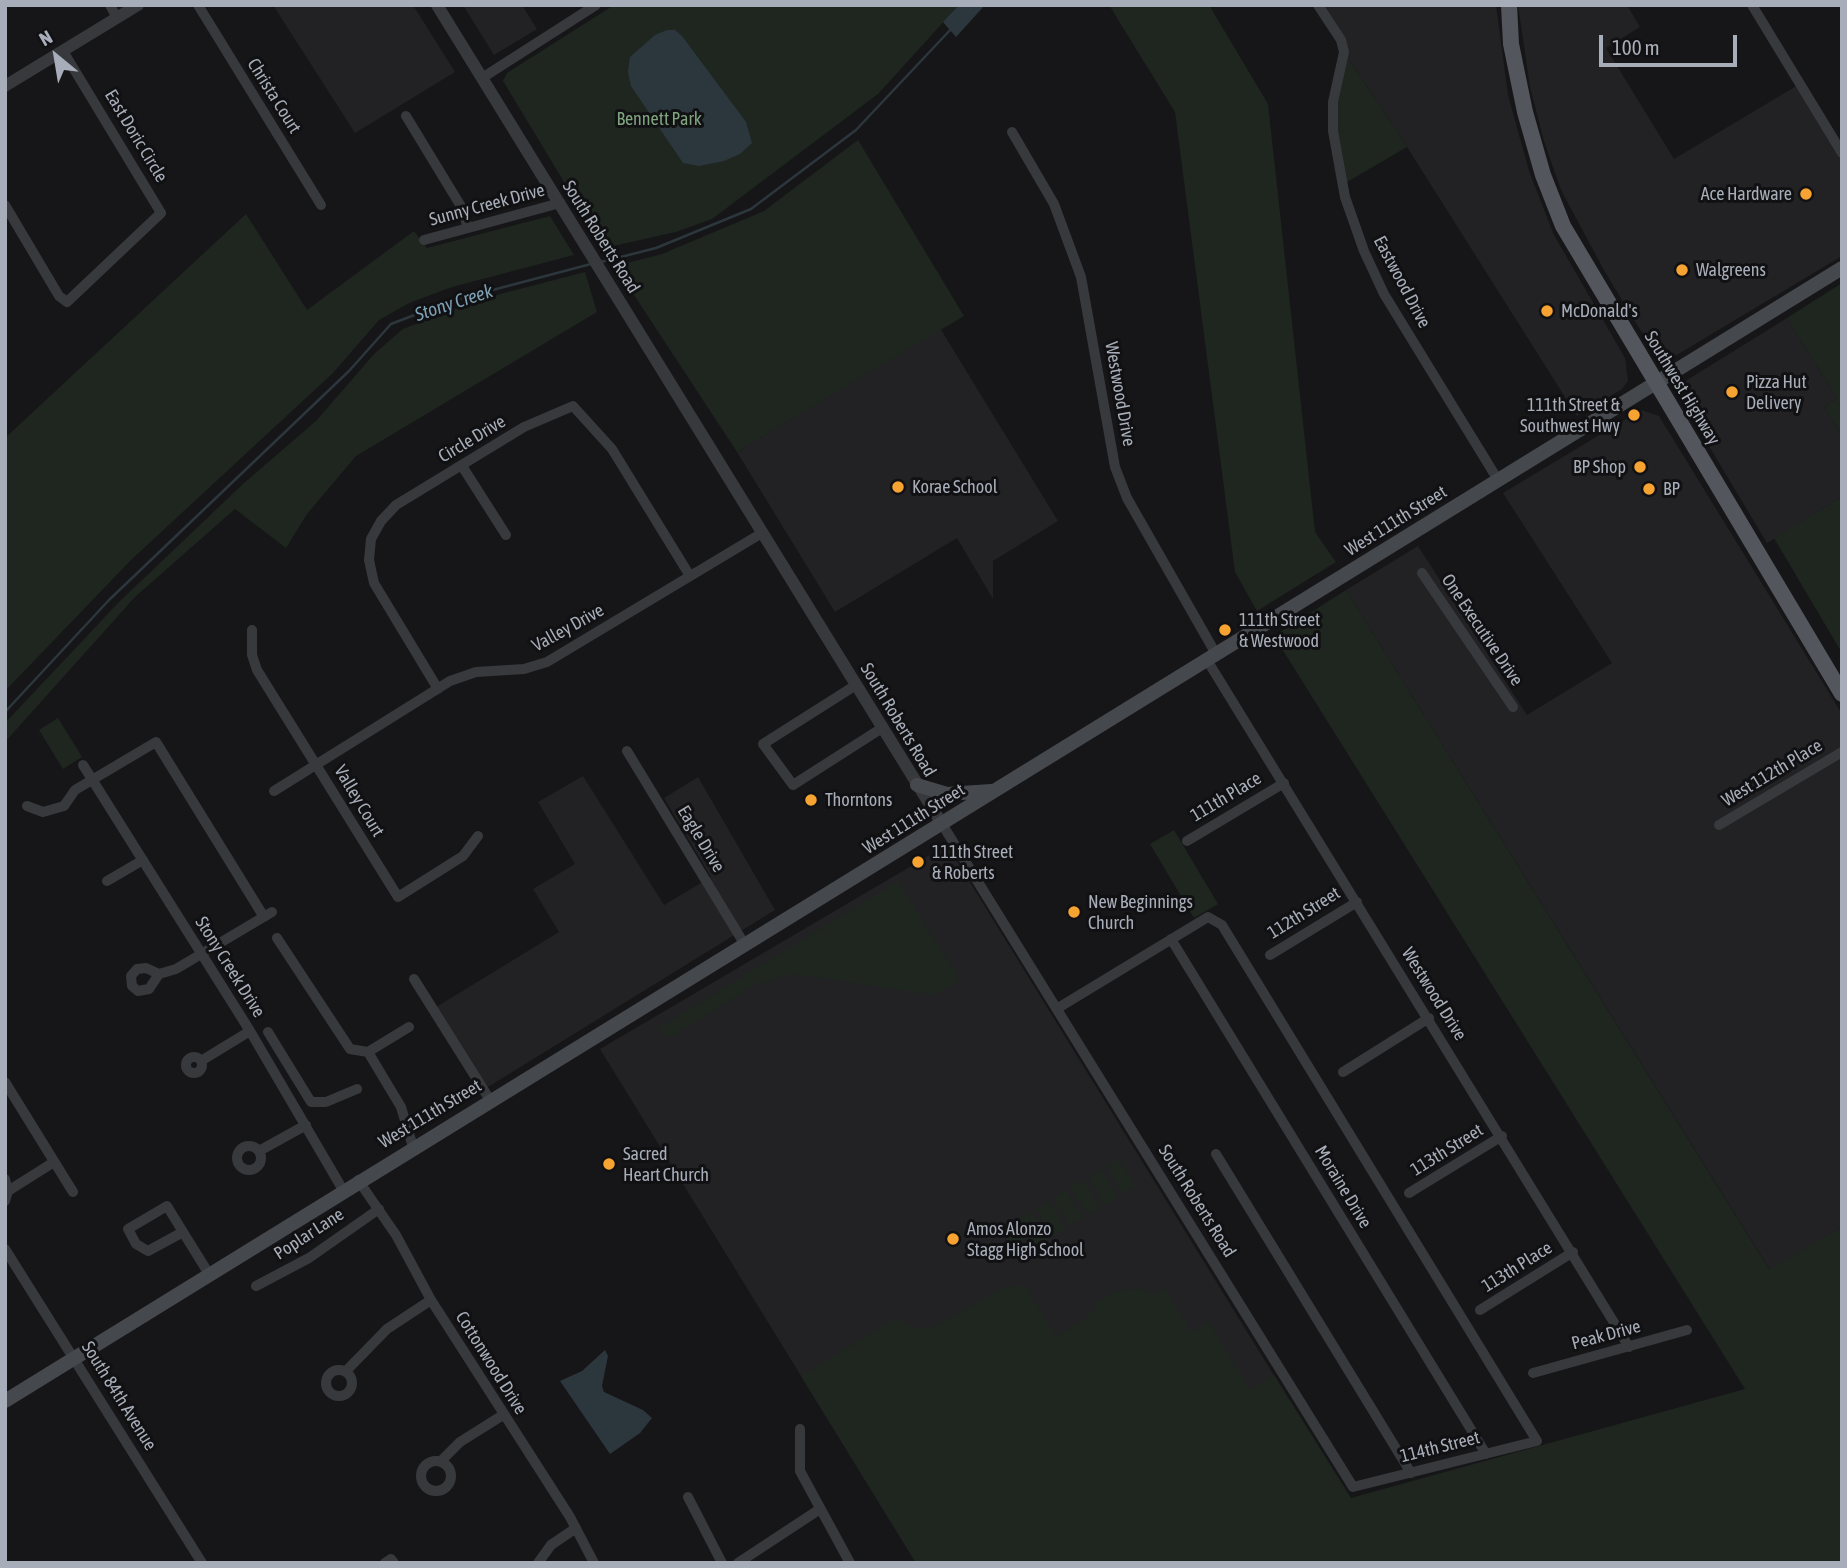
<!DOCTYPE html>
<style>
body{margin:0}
#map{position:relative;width:1847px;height:1568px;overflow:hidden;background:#161618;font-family:"Asap Condensed",sans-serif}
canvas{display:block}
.frame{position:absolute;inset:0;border:7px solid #a8aeb9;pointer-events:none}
.north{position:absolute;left:21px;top:21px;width:70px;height:70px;-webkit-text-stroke:5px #111113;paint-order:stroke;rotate:330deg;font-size:19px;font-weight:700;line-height:28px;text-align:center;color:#a8aeb9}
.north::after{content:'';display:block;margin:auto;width:24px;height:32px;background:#a8aeb9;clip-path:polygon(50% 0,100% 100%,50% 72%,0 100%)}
.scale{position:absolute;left:1599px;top:35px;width:138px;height:32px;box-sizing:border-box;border:4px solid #a8aeb9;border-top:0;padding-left:9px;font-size:21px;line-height:24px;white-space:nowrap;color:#a8aeb9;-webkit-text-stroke:5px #111113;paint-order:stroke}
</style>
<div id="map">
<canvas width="1847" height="1568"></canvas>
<div class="frame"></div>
<div class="north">N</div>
<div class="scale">100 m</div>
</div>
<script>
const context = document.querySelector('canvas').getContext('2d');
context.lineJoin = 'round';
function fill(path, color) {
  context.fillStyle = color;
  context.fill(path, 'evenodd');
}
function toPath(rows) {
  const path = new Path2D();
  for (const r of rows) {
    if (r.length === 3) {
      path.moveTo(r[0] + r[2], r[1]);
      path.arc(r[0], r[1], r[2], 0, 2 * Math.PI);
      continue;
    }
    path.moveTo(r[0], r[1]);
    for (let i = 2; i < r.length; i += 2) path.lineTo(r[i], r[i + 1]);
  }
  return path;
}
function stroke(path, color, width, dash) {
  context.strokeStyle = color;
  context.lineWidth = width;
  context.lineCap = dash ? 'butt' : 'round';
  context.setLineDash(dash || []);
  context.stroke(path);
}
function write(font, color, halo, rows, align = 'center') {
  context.font = font + ' "Asap Condensed",sans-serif';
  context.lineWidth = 6;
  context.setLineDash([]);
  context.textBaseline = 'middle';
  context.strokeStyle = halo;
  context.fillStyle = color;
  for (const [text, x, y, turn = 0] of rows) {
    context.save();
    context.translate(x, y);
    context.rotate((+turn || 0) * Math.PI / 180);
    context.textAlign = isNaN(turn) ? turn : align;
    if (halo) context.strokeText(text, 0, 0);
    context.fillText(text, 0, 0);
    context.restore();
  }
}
fill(toPath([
 [273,5,413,5,455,72,355,133],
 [463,5,522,5,537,29,494,55],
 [1322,5,1496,5,1508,95,1529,171,1554,235,1625,358,1628,381,1622,389,1577,416,1407,147,1344,52],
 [1518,5,1627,5,1640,27,1606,48,1674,159,1798,85,1842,160,1842,256,1675,356,1663,357,1652,349,1605,272,1561,190,1544,141,1530,87],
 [1787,318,1837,398,1824,407,1842,434,1842,497,1767,543,1682,401,1680,393,1687,380],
 [940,328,1058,521,993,561,993,599,957,538,835,612,737,452],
 [1641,410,1659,416,1842,714,1842,1227,1770,1270,1346,590,1418,546,1527,715,1612,663,1503,493],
 [583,776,664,905,711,877,664,798,698,777,775,910,483,1090,433,1009,559,932,533,889,575,864,538,802],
 [947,845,1278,1382,1362,1516,916,1563,600,1049]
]), '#222225');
fill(toPath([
 [614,5,959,5,878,94,712,219,676,232,604,248,503,81,507,73],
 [1109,5,1209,5,1268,104,1315,532,1336,562,1257,611,1235,572,1175,112],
 [1344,52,1407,147,1342,185,1333,131],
 [858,140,964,316,737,452,615,266,662,254,764,211],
 [246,214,307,310,414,231,427,248,550,216,574,255,452,287,409,303,379,320,333,373,131,560,5,691,5,438],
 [585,272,597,312,356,456,307,514,286,548,235,509,135,597,5,742,5,723,120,601,244,483,316,421,375,353,403,329,481,299],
 [1842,283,1842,434,1824,407,1837,398,1787,318],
 [1842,497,1842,653,1774,538],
 [1346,590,1769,1269,1842,1227,1842,1563,916,1563,801,1376,896,1318,911,1327,929,1329,1001,1289,1024,1284,1056,1336,1085,1319,1100,1300,1113,1292,1135,1288,1156,1293,1164,1288,1192,1333,1209,1322,1250,1390,1274,1375,1351,1498,1745,1389,1274,636],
 [58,718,82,757,63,769,39,730],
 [1174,830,1218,904,1194,918,1150,844],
 [898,881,960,980,934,995,792,974,755,985,670,1038,657,1029],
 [1118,1158,1136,1186,1123,1194,1106,1166],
 [1101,1169,1118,1197,1105,1205,1088,1177],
 [1083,1180,1101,1208,1088,1215,1070,1187],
 [1066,1190,1083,1218,1070,1226,1053,1198],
 [1049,1201,1066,1229,1053,1237,1036,1209],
 [1031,1212,1048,1240,1035,1247,1018,1219],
 [1013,1222,1030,1251,1018,1258,1000,1230]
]), '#1e261f');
fill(toPath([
 [959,5,985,5,956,37,943,22],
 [667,30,675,30,682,36,746,122,752,143,740,154,724,161,699,166,683,163,631,86,628,72,630,57,655,35],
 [605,1350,608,1356,602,1386,604,1392,643,1410,652,1418,640,1433,610,1454,560,1381,582,1371]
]), '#2c373d');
stroke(toPath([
 [601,262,656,248,751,209,856,130,952,28],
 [5,712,109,600,349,371,391,324,451,301,591,264]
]), '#2c373d', 2.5);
stroke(toPath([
 [110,5,117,18],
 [198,5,321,205],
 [1318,5,1341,40,1344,52,1333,102,1333,131,1345,197,1364,251,1384,294,1498,480],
 [1752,5,1842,153],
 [482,78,596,5],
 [406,116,462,208,468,228],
 [1012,132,1054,204,1081,277,1115,467,1127,498,1216,654],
 [5,205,59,296,67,302,161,213,63,51],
 [424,240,560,203],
 [462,466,506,535],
 [1422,573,1513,707],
 [252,630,252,655,257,670,398,897,463,856,478,836],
 [1207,660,1629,1347],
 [856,685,763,744,793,785,882,728],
 [438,689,374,583,369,560,371,539,381,521,396,505,524,427,573,406,612,449,690,576],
 [627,751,745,945],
 [83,765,250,1031,343,1190],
 [274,791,450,681,476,672,524,669,547,662,762,533],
 [27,806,43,812,64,806,75,790,156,742,264,917],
 [942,824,1353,1487,1537,1441,1222,925,1208,917,1058,1008],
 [1719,825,1842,752],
 [1187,841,1284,783],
 [107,881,143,860],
 [277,938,350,1049,368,1052,401,1107,413,1147],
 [1171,939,1486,1454],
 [1270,955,1357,902],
 [159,974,149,989,138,991,132,986,131,976,137,969,146,968,159,974,176,969,272,912],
 [414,979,490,1100],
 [268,1032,311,1102,326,1102,357,1089],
 [368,1052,409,1027],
 [194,1065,8],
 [201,1061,250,1031],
 [1343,1072,1429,1018],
 [5,1082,73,1192],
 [249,1158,12],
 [259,1151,306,1125],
 [1216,1154,1411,1473],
 [5,1179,8,1191,5,1201],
 [358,1180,396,1235,431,1300,570,1517,594,1563],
 [8,1191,54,1162],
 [1409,1193,1502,1136],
 [183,1232,148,1251,136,1244,128,1229,167,1206,183,1232,209,1274],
 [5,1249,202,1563],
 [256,1286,309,1258,379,1209],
 [1480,1310,1573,1252],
 [339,1383,13],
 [346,1371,387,1329,431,1300],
 [1533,1373,1687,1330],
 [800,1429,800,1471,850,1563],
 [436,1476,15],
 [441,1461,460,1442,503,1415],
 [688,1497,722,1563],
 [385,1563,391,1559,394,1563],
 [538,1563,551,1545,576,1528],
 [738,1563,820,1509]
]), '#37393d', 10);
stroke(toPath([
 [437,5,942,824],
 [5,86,138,5]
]), '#37393d', 12);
stroke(toPath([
 [917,785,947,794,991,791],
 [5,1401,1842,268]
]), '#45484d', 14);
stroke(toPath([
 [1509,5,1511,44,1525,112,1543,175,1563,226,1842,694]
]), '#53565c', 16);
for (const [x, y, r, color] of [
 [1806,194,7,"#f6a331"],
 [1682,270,7,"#f6a331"],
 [1547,311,7,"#f6a331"],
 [1732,392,7,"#f6a331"],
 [1634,415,7,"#f6a331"],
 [1640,467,7,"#f6a331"],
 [898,487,7,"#f6a331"],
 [1649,489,7,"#f6a331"],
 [1225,630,7,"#f6a331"],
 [811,800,7,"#f6a331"],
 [918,862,7,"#f6a331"],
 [1074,912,7,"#f6a331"],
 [609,1164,7,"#f6a331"],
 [953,1239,7,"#f6a331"]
]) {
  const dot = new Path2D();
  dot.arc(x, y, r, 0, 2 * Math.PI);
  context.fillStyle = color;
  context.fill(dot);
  stroke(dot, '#111113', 2.5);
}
write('18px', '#a8aeb9', '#111113', [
 ["Christa Court",274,96,58],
 ["East Doric Circle",136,136,59],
 ["Sunny Creek Drive",487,205,-15],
 ["South Roberts Road",601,237,58],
 ["Eastwood Drive",1402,282,62],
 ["Southwest Highway",1682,388,59],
 ["Westwood Drive",1120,394,80],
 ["Circle Drive",472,439,-31],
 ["West 111th Street",1396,521,-32],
 ["Valley Drive",568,628,-29],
 ["One Executive Drive",1482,630,56],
 ["South Roberts Road",898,720,59],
 ["West 112th Place",1772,773,-31],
 ["111th Place",1226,797,-31],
 ["Valley Court",359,801,59],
 ["West 111th Street",914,819,-32],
 ["Eagle Drive",701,839,59],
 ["112th Street",1304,913,-32],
 ["Stony Creek Drive",230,967,58],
 ["Westwood Drive",1434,994,58],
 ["West 111th Street",430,1114,-31],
 ["113th Street",1447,1150,-32],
 ["Moraine Drive",1343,1187,59],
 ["South Roberts Road",1197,1201,58],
 ["Poplar Lane",309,1234,-33],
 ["113th Place",1517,1267,-32],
 ["Peak Drive",1606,1335,-15],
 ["Cottonwood Drive",491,1363,58],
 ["South 84th Avenue",119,1396,58],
 ["114th Street",1440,1447,-14]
]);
write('18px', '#7fa47f', '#111113', [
 ["Bennett Park",659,119]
]);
write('18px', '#a8aeb9', '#111113', [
 ["Ace Hardware",1792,194,"right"],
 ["Walgreens",1696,270],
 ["McDonald's",1561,311],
 ["Pizza Hut",1746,382],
 ["Delivery",1746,403],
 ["111th Street &",1620,405,"right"],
 ["Southwest Hwy",1620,426,"right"],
 ["BP Shop",1626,467,"right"],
 ["Korae School",912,487],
 ["BP",1663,489],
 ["111th Street",1239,620],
 ["& Westwood",1239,641],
 ["Thorntons",825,800],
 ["111th Street",932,852],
 ["& Roberts",932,873],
 ["New Beginnings",1088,902],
 ["Church",1088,923],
 ["Sacred",623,1154],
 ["Heart Church",623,1175],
 ["Amos Alonzo",967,1229],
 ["Stagg High School",967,1250]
], 'left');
write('italic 19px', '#7ea0b4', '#111113', [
 ["Stony Creek",454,303,-18]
]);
</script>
